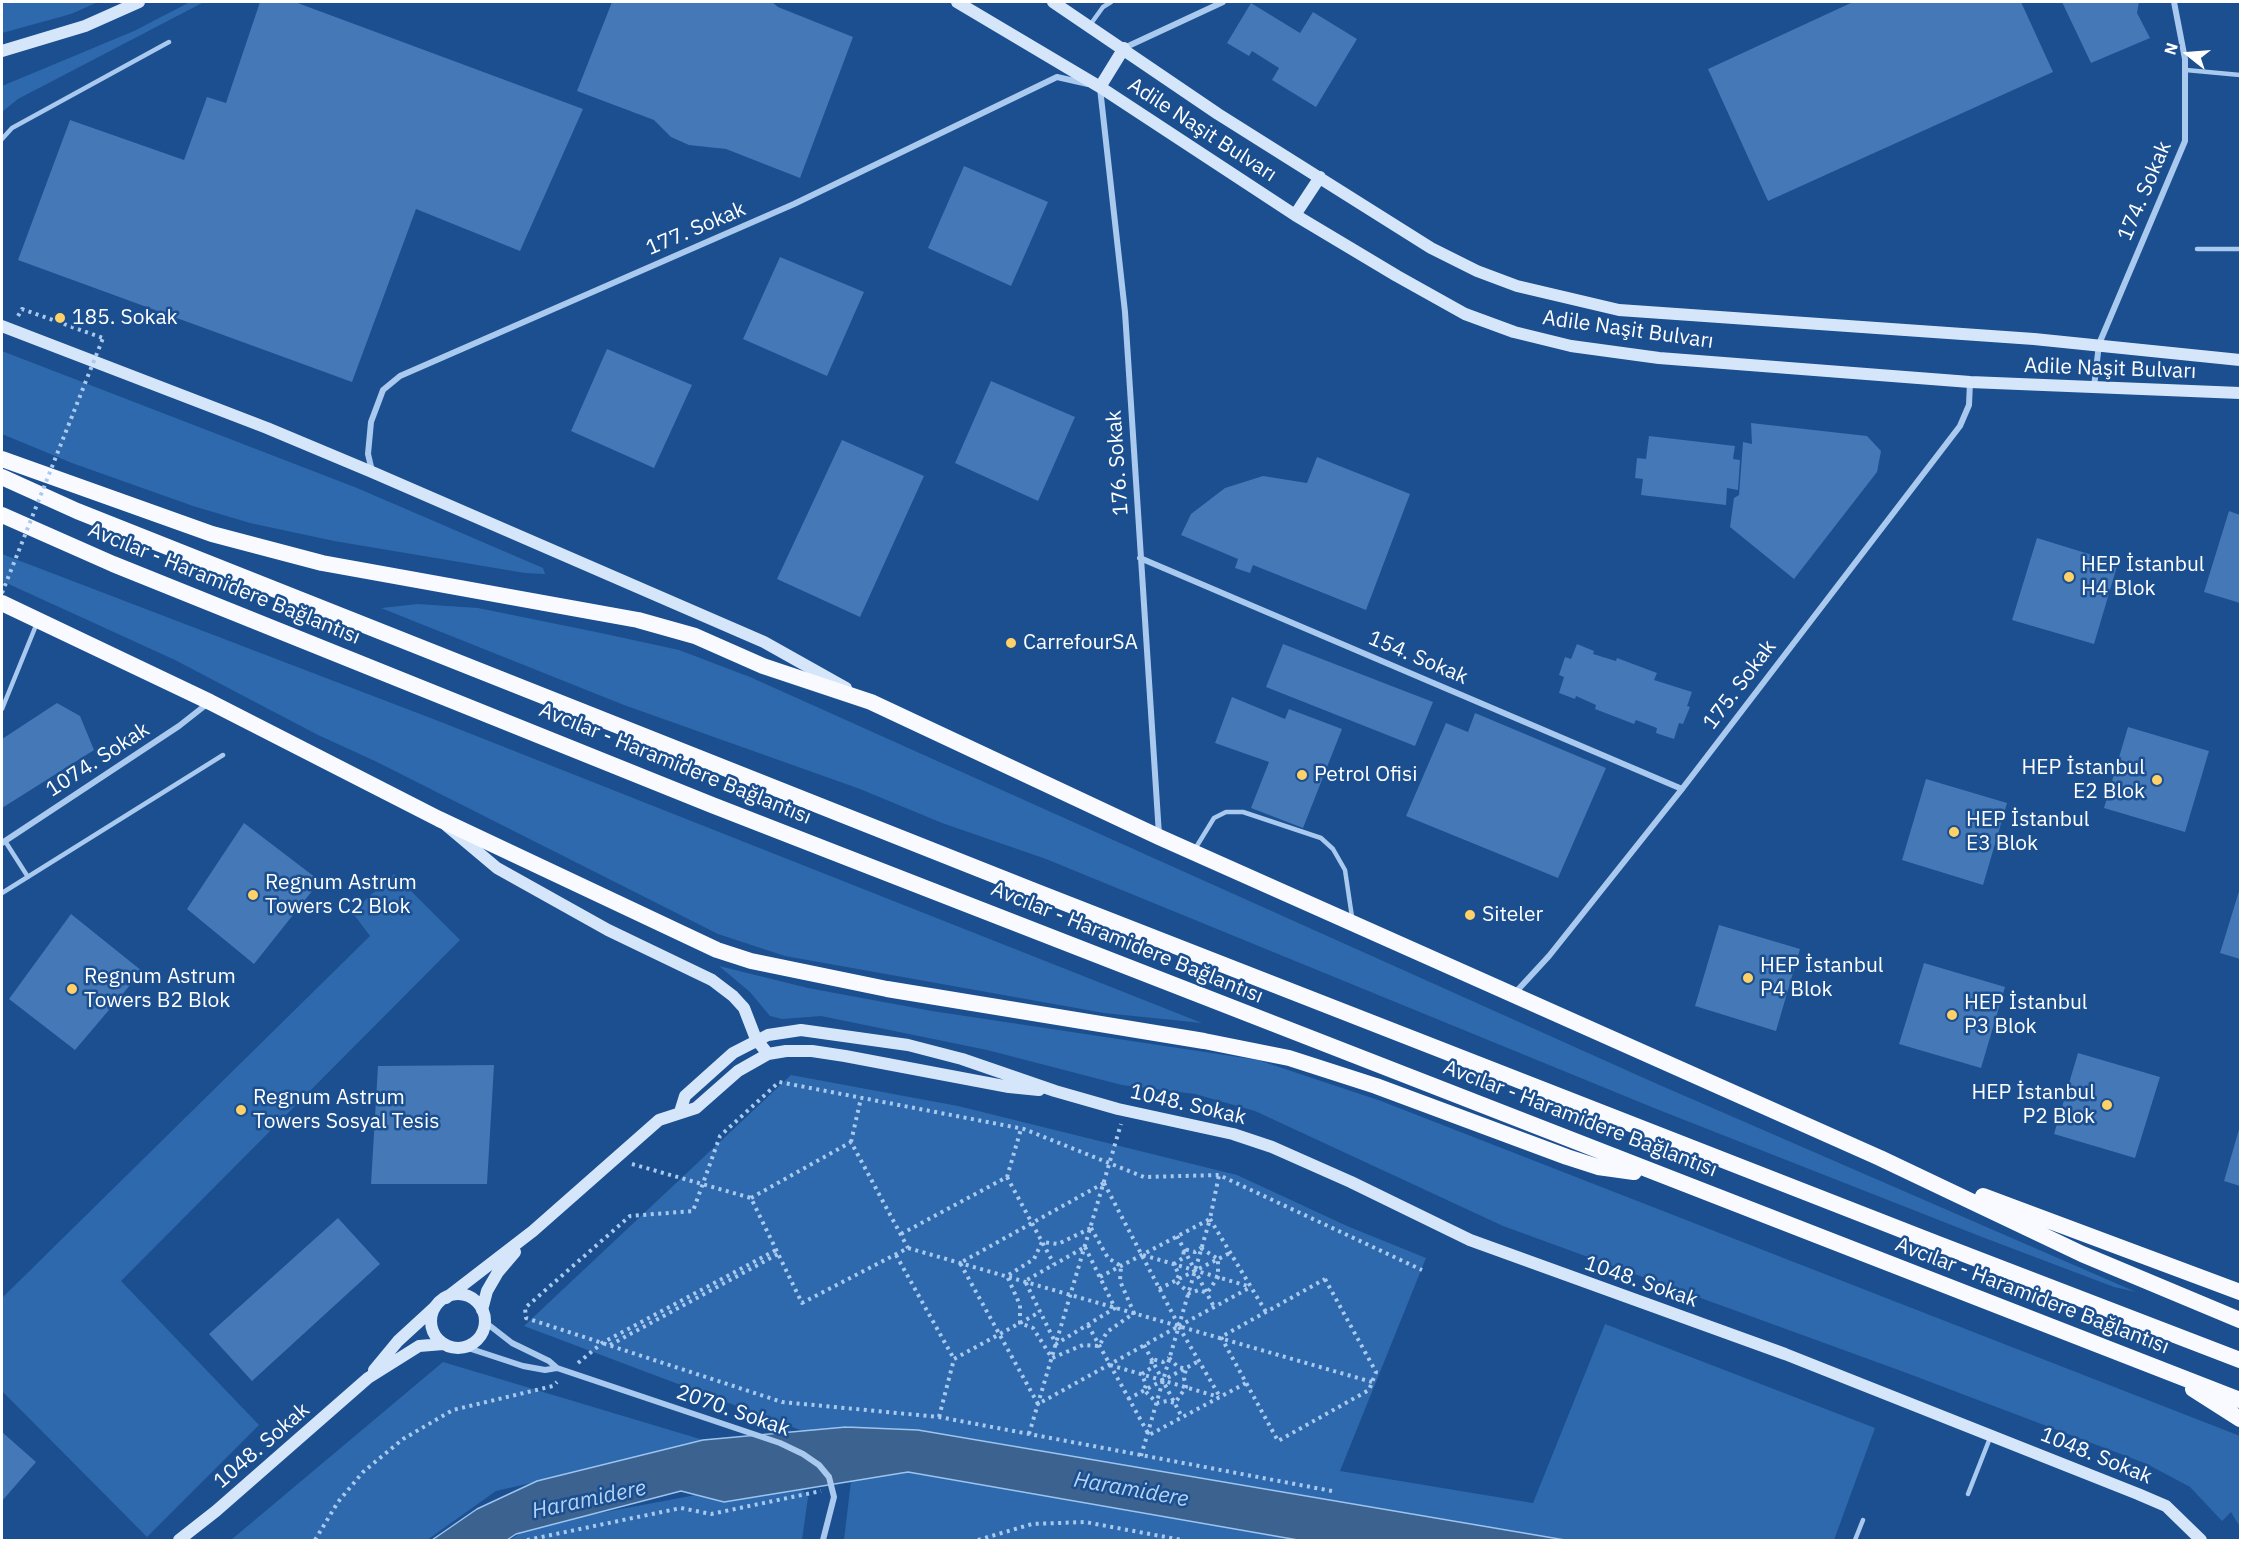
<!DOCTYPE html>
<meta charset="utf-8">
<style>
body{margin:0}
#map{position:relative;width:2242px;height:1542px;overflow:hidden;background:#1b4f8f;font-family:"IBM Plex Sans",sans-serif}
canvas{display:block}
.frame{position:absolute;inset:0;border:3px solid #fff;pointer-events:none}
.north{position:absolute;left:2158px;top:24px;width:60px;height:60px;-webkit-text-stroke:4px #1b4f8f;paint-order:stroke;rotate:287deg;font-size:16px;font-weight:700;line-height:24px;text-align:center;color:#fff}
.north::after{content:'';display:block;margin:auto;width:21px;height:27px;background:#fff;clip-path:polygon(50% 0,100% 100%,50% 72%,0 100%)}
</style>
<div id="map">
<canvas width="2242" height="1542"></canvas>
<div class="frame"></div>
<div class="north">N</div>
</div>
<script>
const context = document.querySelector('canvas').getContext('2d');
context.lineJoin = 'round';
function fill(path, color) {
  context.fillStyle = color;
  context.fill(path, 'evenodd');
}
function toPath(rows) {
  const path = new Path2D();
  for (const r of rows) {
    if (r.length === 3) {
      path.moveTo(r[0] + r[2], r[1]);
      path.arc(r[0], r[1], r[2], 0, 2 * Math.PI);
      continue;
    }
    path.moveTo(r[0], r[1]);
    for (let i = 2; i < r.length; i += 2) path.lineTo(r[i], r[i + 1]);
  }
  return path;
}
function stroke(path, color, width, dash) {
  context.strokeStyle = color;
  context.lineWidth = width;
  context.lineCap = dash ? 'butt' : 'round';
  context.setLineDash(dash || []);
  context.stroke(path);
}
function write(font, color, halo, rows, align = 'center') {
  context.font = font + ' "IBM Plex Sans",sans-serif';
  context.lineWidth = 5;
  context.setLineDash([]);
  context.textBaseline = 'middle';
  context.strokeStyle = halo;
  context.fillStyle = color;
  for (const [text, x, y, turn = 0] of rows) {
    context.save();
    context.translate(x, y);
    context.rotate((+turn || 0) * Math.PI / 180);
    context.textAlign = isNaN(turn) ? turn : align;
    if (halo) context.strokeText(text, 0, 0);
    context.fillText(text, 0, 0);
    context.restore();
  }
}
fill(toPath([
 [2,2,98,2,71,14,2,33],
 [190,2,204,2,18,99,2,112,2,86,134,31],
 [2,351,357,488,543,568,545,574,525,573,334,541,250,523,193,506,72,463,2,434],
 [2,554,441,722,1202,1023,1104,1013,785,956,718,934,375,761,318,735,175,660,2,581],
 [418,604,478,608,601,633,679,650,750,677,1655,1083,2136,1292,2114,1287,1982,1237,1659,1110,1046,859,942,823,860,789,624,705,381,608],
 [394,874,460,940,121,1281,259,1425,147,1537,2,1391,2,1298,370,936,352,912],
 [719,966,808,988,932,1011,1258,1060,1381,1101,2240,1436,2240,1527,2231,1512,2222,1521,2190,1487,2147,1464,1904,1372,1503,1226,1255,1111,1195,1094,1122,1085,987,1050,821,1016,782,1019,770,1016,750,992],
 [791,1075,958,1106,1237,1175,1347,1226,1426,1258,1340,1471,1533,1503,1605,1324,1875,1428,1834,1540,1565,1540,918,1430,846,1427,803,1431,524,1326],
 [443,1362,710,1442,496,1491,427,1540,231,1540],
 [908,1472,1298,1540,844,1540,851,1481],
 [791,1477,808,1497,802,1540,510,1540,531,1526]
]), '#2e69ad');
const water = toPath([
 [846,1427,918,1430,1565,1540,1298,1540,908,1472,724,1502,681,1491,516,1534,507,1540,432,1540,477,1509,537,1481,703,1440,846,1427]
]);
fill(water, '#3c6290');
stroke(water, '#9cc4f0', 1.5);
fill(toPath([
 [260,2,295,2,583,109,520,251,416,209,352,382,18,260,70,120,184,160,207,97,226,103],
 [612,2,772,2,778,7,853,37,800,178,726,149,689,145,671,137,654,120,577,91],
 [1853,2,2021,2,2053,72,1768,201,1708,69],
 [2062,2,2139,2,2137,13,2150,38,2091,63],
 [1251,3,1300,33,1313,12,1357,39,1316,107,1272,80,1279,68,1252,51,1249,56,1227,43],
 [964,166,1048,202,1011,286,928,248],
 [780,257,864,292,827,376,743,339],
 [607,349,692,385,654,468,571,431],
 [991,381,1075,417,1038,501,955,463],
 [1751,423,1867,436,1881,451,1877,472,1794,579,1730,527,1734,498,1739,495,1743,442,1752,444],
 [1649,436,1735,446,1733,459,1740,460,1738,490,1727,488,1726,505,1641,495,1643,479,1635,478,1637,458,1646,459],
 [842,440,924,476,860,617,777,579],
 [1317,457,1410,494,1366,610,1253,565,1250,573,1235,568,1238,559,1181,535,1191,514,1225,488,1263,476,1307,483],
 [2229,511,2240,515,2240,603,2204,592],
 [2037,538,2118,563,2094,644,2012,620],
 [1283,644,1433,702,1415,746,1266,687],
 [1577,644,1594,651,1593,654,1616,661,1617,658,1657,673,1654,680,1692,692,1687,706,1690,707,1683,724,1679,723,1674,739,1656,733,1657,728,1636,720,1634,724,1595,709,1596,705,1576,696,1575,699,1559,693,1564,677,1559,675,1565,657,1571,659],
 [1232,697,1285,719,1289,709,1342,729,1303,828,1251,808,1269,762,1215,743],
 [57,703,80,716,94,750,2,808,2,739],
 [1475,713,1606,768,1558,878,1406,816,1446,723,1468,732],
 [2128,727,2209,751,2185,832,2104,808],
 [1926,779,2007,803,1983,885,1902,860],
 [244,823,320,881,254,964,187,909],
 [2240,888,2240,959,2220,953],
 [71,914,142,971,75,1050,9,999],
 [1719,925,1800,949,1776,1031,1695,1006],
 [1924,963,2005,987,1981,1068,1899,1044],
 [2078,1053,2160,1077,2135,1158,2054,1134],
 [494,1065,487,1184,371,1184,378,1066],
 [2240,1126,2240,1186,2224,1181],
 [338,1218,380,1264,252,1381,209,1334],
 [2,1432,36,1462,2,1501]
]), '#4478b7');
stroke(toPath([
 [18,316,22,309,103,338],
 [851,1142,861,1098],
 [632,1164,751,1198,802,1303,908,1248,1372,1382],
 [1007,1177,1054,1264],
 [1104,1183,1179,1326,1038,1404,960,1263,1104,1183],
 [751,1198,851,1142,908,1248],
 [1210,1219,1266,1312],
 [1091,1228,1108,1258,1121,1266,1120,1281,1134,1313,1107,1332,1099,1346,1083,1345,1052,1358,1033,1328,1020,1323,1020,1305,1007,1276,1034,1259,1042,1242,1058,1244,1091,1228],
 [901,1234,1007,1177,1021,1129],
 [1177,1236,1214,1307],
 [1085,1247,1115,1308,1056,1344,1025,1281,1085,1247],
 [1201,1248,1218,1259,1218,1277,1207,1293,1199,1290,1189,1293,1176,1281,1179,1275,1174,1264,1183,1258,1184,1249,1195,1252,1201,1248],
 [896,1255,954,1359],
 [1143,1255,1251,1287],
 [1100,1277,1210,1219,1219,1175],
 [1325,1279,1376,1372,1369,1390,1278,1441,1221,1337,1325,1279],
 [1159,1289,1230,1253],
 [1088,1325,1149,1435,1246,1383],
 [1179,1326,1251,1287],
 [1179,1327,1220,1397],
 [610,1345,778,1254],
 [1144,1345,1182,1417],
 [1169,1358,1178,1367,1186,1369,1184,1378,1186,1387,1175,1403,1167,1401,1157,1403,1144,1390,1146,1385,1142,1374,1151,1368,1152,1359,1163,1362,1169,1358],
 [578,1363,602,1343,776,1250],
 [1110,1365,1219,1397],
 [1128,1399,1199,1361],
 [939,1417,954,1359,1040,1312],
 [1029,1434,1121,1124],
 [1141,1456,1210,1219],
 [1332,1491,939,1417,782,1402,526,1318,525,1308,630,1216,693,1211,720,1136,779,1082,1024,1129,1144,1177,1219,1175,1422,1270],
 [315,1540,338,1502,363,1472,403,1439,453,1410,553,1386,557,1382],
 [527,1540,681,1508,711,1514,821,1491],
 [978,1540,1032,1524,1085,1522,1182,1540]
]), '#a9c9ee', 4, [3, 4.5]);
stroke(toPath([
 [1090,25,1103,7,1111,2],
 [2186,70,2240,75],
 [2,139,12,128,169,42],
 [2197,249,2240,249],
 [2,709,37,623],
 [5,841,28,877],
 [1195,849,1214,818,1226,812,1243,812,1321,838,1333,849,1345,870,1352,917],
 [2,893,223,755],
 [1968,1494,1990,1438],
 [1855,1540,1863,1520]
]), '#a9c9ee', 4.5);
stroke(toPath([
 [1124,48,1223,2],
 [1100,88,1125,312,1159,835],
 [2094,387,2099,344,2185,141,2185,59,2174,2],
 [372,471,368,454,371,422,383,390,400,376,794,204,1057,77,1088,84],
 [1140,558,1682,789],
 [2,843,179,726,207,704],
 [1514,994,1549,956,1682,789,1960,426,1969,405,1970,382],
 [485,1322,512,1343,549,1361,557,1368,780,1443,803,1454,819,1465,829,1477,834,1497,823,1540],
 [465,1347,523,1366,545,1370,557,1368]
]), '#a9c9ee', 6);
stroke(toPath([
 [957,2,1100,87,1295,215,1397,276,1465,314,1514,332,1571,346,1659,358,1970,382,2240,393],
 [1053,2,1218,114,1431,248,1477,271,1517,286,1619,310,2034,339,2240,360],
 [2,51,85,26,139,2],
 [1100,87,1124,48],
 [1295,215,1320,177],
 [2,326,267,428,372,472,764,642,846,688],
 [447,826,497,868,608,930,712,980,733,996,744,1008,756,1039,768,1054],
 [680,1112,685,1096,733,1053,768,1035,801,1030,908,1045,962,1059,1055,1091,1118,1109,1233,1134,1272,1147,1351,1182,1470,1240,1785,1354,2138,1494,2166,1506,2201,1540],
 [458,1321,27],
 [446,1298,533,1231,659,1120,696,1108,738,1071,768,1054,786,1051,812,1051,845,1056,1009,1087,1039,1090],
 [482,1310,487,1291,498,1272,515,1252],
 [374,1370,398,1341,435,1307],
 [179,1540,216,1511,368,1378,419,1346,443,1344]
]), '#d6e6fa', 12);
stroke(toPath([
 [2,459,212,534,322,563,638,620,695,636,763,666,871,702,1159,837,1880,1158,2082,1254,2240,1320],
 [2,477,77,511,1037,892,1938,1244,2240,1360],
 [2,515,113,564,712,805,2240,1400],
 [2,603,210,702,439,819,717,950,751,961,887,989,1204,1041,1289,1058,1376,1086,1567,1157,1598,1167,1634,1172],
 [1983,1196,2240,1292],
 [2193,1389,2240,1419]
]), '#f8faff', 16);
stroke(toPath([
 [2,593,103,338]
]), '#a9c9ee', 4, [3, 4.5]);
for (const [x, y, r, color] of [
 [60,318,6,"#ffd166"],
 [2069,577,6,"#ffd166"],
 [1011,643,6,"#ffd166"],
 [1302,775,6,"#ffd166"],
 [2157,780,6,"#ffd166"],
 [1954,832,6,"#ffd166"],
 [253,895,6,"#ffd166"],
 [1470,915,6,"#ffd166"],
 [1748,978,6,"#ffd166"],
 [72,989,6,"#ffd166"],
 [1952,1015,6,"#ffd166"],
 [2107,1105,6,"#ffd166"],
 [241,1110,6,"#ffd166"]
]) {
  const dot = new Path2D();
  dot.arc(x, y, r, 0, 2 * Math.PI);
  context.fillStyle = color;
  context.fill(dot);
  stroke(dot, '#1b4f8f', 2);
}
write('21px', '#fff', '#1b4f8f', [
 ["Adile Naşit Bulvarı",1202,130,33],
 ["174. Sokak",2145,191,-67],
 ["177. Sokak",696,229,-23],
 ["Adile Naşit Bulvarı",1628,330,8],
 ["Adile Naşit Bulvarı",2110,369,2],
 ["176. Sokak",1118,463,-94],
 ["Avcılar - Haramidere Bağlantısı",224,584,22],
 ["154. Sokak",1418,658,23],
 ["175. Sokak",1740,685,-53],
 ["1074. Sokak",98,760,-33],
 ["Avcılar - Haramidere Bağlantısı",675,764,22],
 ["Avcılar - Haramidere Bağlantısı",1127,943,22],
 ["1048. Sokak",1188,1105,13],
 ["Avcılar - Haramidere Bağlantısı",1580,1119,21],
 ["1048. Sokak",1641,1282,19],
 ["Avcılar - Haramidere Bağlantısı",2032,1296,21],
 ["2070. Sokak",733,1411,19],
 ["1048. Sokak",262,1446,-41],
 ["1048. Sokak",2096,1456,22]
]);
write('21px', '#fff', '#1b4f8f', [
 ["185. Sokak",72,318],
 ["HEP İstanbul",2081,565],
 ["H4 Blok",2081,589],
 ["CarrefourSA",1023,643],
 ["HEP İstanbul",2145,768,"right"],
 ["E2 Blok",2145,792,"right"],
 ["Petrol Ofisi",1314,775],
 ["HEP İstanbul",1966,820],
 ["E3 Blok",1966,844],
 ["Regnum Astrum",265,883],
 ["Towers C2 Blok",265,907],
 ["Siteler",1482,915],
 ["HEP İstanbul",1760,966],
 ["P4 Blok",1760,990],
 ["Regnum Astrum",84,977],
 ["Towers B2 Blok",84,1001],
 ["HEP İstanbul",1964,1003],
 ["P3 Blok",1964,1027],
 ["HEP İstanbul",2095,1093,"right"],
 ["P2 Blok",2095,1117,"right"],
 ["Regnum Astrum",253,1098],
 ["Towers Sosyal Tesis",253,1122]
], 'left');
write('italic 22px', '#b5d3f5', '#1b4f8f', [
 ["Haramidere",1131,1490,10],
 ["Haramidere",589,1500,-12]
]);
</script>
